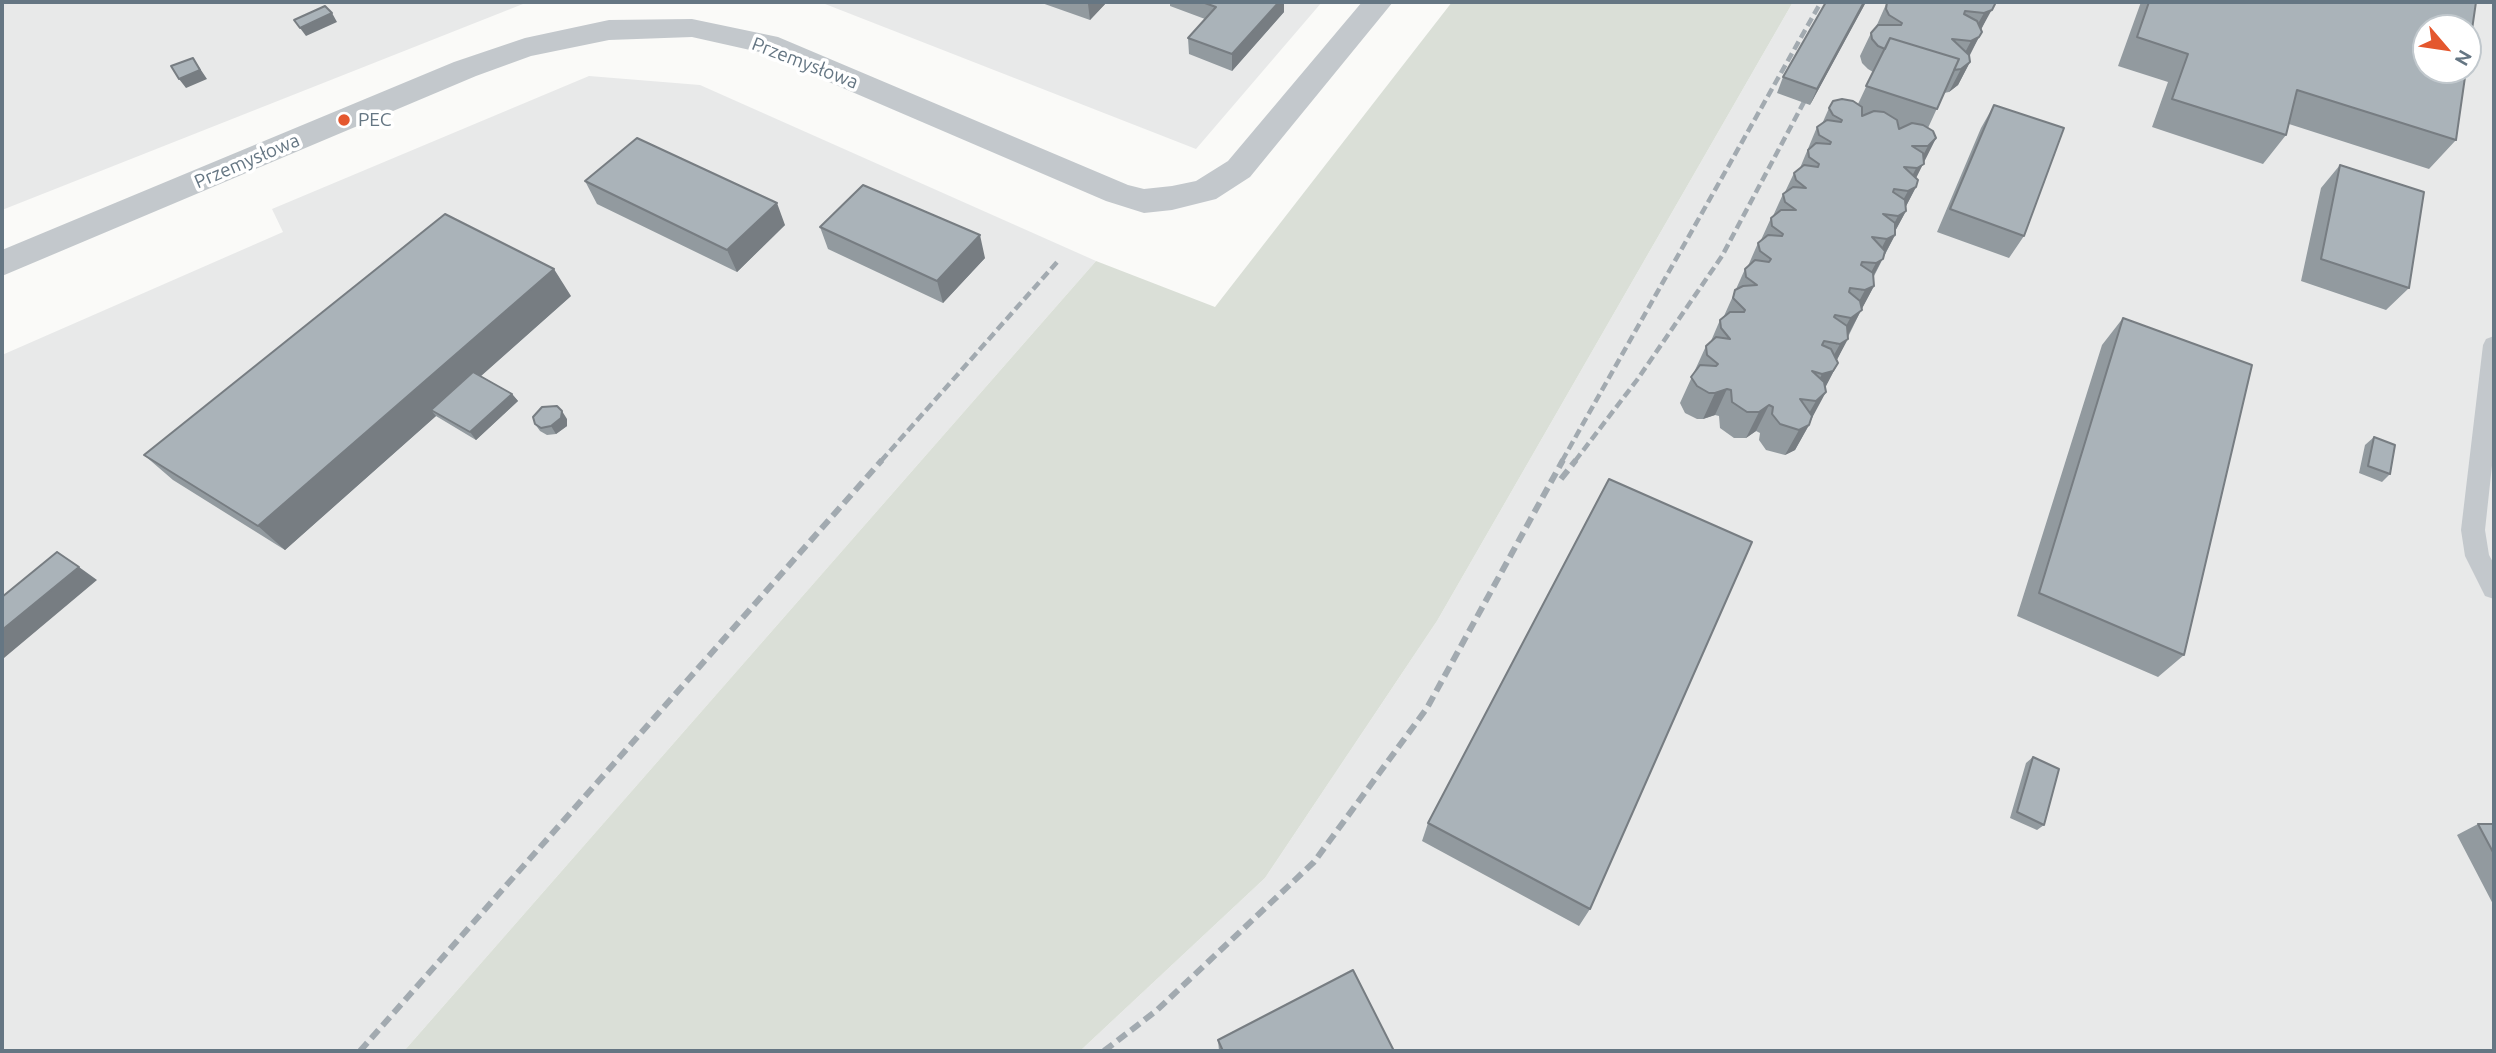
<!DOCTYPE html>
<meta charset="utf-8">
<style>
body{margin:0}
#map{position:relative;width:2496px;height:1053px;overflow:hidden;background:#fafaf8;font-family:Ubuntu,sans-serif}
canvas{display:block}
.frame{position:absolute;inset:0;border:4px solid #657683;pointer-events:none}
.north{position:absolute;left:2412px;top:14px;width:70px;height:70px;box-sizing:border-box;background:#fff;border:2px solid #c1c8cd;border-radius:50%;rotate:119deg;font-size:19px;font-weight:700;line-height:28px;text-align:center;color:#657683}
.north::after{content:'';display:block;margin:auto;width:24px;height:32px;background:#e4572e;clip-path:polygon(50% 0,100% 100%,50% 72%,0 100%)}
</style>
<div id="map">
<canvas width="2496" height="1053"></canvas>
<div class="frame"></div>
<div class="north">N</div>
</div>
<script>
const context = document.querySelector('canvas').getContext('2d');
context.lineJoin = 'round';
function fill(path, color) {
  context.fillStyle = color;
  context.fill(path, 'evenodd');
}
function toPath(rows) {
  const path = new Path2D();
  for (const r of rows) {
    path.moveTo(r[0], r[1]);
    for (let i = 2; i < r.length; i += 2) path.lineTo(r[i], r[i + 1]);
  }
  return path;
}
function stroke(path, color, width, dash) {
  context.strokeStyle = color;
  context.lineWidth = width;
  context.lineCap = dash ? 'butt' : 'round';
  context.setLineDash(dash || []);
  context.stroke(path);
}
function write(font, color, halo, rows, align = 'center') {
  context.font = font + ' Ubuntu,sans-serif';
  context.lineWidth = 7;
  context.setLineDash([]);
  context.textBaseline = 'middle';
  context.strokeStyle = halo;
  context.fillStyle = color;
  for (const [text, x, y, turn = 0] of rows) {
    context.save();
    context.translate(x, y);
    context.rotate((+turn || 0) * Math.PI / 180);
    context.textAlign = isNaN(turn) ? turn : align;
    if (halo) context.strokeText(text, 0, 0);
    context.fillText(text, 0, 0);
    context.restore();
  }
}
fill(toPath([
 [2,2,528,2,2,210],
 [820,2,1322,2,1196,149],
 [1793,2,2494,2,2494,1051,1080,1051,1265,878,1437,621],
 [2426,28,2468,28,2468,70,2426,70],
 [589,76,700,85,1096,261,404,1051,2,1051,2,355,283,232,272,209]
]), '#e8e9e9');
fill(toPath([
 [1452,2,1793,2,1437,621,1265,878,1080,1051,404,1051,1096,261,1215,307]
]), '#dadfd7');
fill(toPath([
 [2494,336,2494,447,2485,530,2489,555,2494,564,2494,599,2485,596,2465,556,2461,530,2483,345,2486,339,2494,336]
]), '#c3c8cc');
fill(toPath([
 [1362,2,1393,2,1250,177,1216,199,1172,210,1144,213,1106,201,759,52,692,37,609,40,531,56,476,76,2,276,2,250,454,62,525,38,609,20,692,19,778,37,1128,185,1144,189,1172,186,1196,181,1228,161,1362,2]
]), '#c3c8cc');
stroke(toPath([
 [881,461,1058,261],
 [1562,461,1821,2],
 [1575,461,1637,380,1722,256,1813,85]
]), '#a2aab0', 4.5, [9, 4.5]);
stroke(toPath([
 [1561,479,1576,460],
 [360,1051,882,460],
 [1104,1051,1156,1011,1314,862,1427,708,1563,460]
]), '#a2aab0', 6, [11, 6]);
fill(toPath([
 [1039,2,1107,2,1090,20],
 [1170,2,1284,2,1284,12,1232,71,1189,54,1188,38,1205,19,1170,6],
 [1866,2,1810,105,1777,93,1783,77],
 [1887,2,1994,2,1981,30,1982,32,1969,55,1970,62,1958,85,1949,92,1944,93,1928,128,1936,138,1916,178,1916,187,1906,206,1906,211,1895,231,1895,235,1873,278,1874,286,1862,308,1837,360,1838,363,1825,387,1809,425,1795,450,1785,455,1766,450,1759,440,1760,433,1756,431,1746,438,1734,438,1720,428,1719,416,1715,415,1703,419,1697,419,1685,413,1680,403,1706,346,1711,341,1720,320,1724,316,1745,269,1748,266,1758,243,1761,240,1771,218,1773,216,1783,194,1785,192,1794,173,1800,168,1817,127,1822,124,1829,108,1858,104,1873,72,1868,69,1862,63,1860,56,1871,33,1876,27],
 [2141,2,2476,2,2456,140,2429,169,2289,124,2286,135,2263,164,2152,127,2168,82,2118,66],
 [1994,105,2024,236,2009,258,1937,232,1981,128],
 [2340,165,2409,288,2386,310,2301,281,2321,188],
 [585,181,785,225,737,272,597,204],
 [820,227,985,258,943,303,828,249],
 [571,296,481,376,512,394,518,401,476,440,436,416,285,550,173,480,144,455],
 [2123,318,2184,655,2158,677,2017,616,2102,345],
 [567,419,567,426,556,434,547,435,540,431,535,424],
 [2374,437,2390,474,2382,482,2359,473,2365,445],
 [2033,757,2044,825,2037,830,2010,818,2026,763],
 [1428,823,1590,909,1579,926,1422,841],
 [2478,824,2494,824,2494,906,2457,835],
 [1218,1040,1394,1051,1219,1051]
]), '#929a9f');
fill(toPath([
 [1090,2,1107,2,1090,20,1088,4],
 [1279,2,1284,2,1284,12,1232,71,1232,54],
 [1864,2,1866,2,1810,105,1817,89],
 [1995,4,1979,33,1971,36,1984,13],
 [332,13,337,22,306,36,300,28],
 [1979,37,1967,61,1959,64,1971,41],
 [193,58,207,79,186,88,179,79],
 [1970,62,1958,85,1949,92,1961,69],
 [1936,138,1910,190,1916,187,1902,214,1906,211,1892,237,1895,235,1868,286,1861,291,1876,263,1874,263,1898,216,1895,215,1908,191,1904,191,1928,146],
 [777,203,785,225,737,272,727,250],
 [980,235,985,258,943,303,937,281],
 [554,269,571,296,438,414,431,410,436,416,285,550,258,526],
 [1874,286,1847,337,1836,345,1865,290],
 [1848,339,1834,365,1825,371,1840,344],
 [1838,363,1824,390,1808,400,1822,374],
 [1727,389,1715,415,1703,419,1715,393],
 [1826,392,1812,418,1801,427,1816,401],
 [512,394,518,401,476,440,470,432],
 [1769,405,1756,431,1746,438,1759,412],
 [562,411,567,419,567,426,556,434,551,426],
 [1809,425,1795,450,1785,455,1799,430],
 [79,567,97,580,4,658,2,657,2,630]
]), '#777d82');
const building = toPath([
 [1202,2,1279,2,1232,54,1188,38,1216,7,1202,2],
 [1826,2,1864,2,1817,89,1783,77,1826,2],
 [1887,2,1994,2,1995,4,1992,10,1984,13,1965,11,1964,14,1977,21,1982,32,1979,37,1971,41,1952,39,1969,55,1970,62,1961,69,1954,70,1959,59,1890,38,1885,49,1878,46,1872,39,1871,33,1878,25,1901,25,1902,23,1889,15,1886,9,1887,2],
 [2149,2,2476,2,2468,57,2468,28,2426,28,2426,70,2466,70,2456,140,2297,90,2286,135,2172,99,2188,54,2137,37,2149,2],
 [325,6,332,13,300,28,294,20,325,6],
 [1890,38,1959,59,1937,109,1866,86,1890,38],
 [193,58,200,70,179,79,171,66,193,58],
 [1842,99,1853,101,1862,107,1862,116,1874,111,1884,112,1897,120,1899,129,1912,123,1923,125,1933,131,1936,138,1928,146,1912,146,1923,153,1924,164,1917,168,1904,167,1918,180,1916,187,1908,191,1894,189,1893,192,1905,200,1906,211,1898,216,1883,214,1895,223,1895,235,1887,239,1872,237,1885,251,1883,259,1876,263,1862,262,1861,265,1873,273,1874,286,1865,290,1850,288,1849,292,1860,301,1862,310,1851,318,1835,315,1834,317,1847,326,1848,339,1840,344,1824,341,1822,345,1831,349,1838,363,1833,371,1822,374,1812,371,1824,382,1826,392,1816,401,1800,399,1812,416,1809,425,1799,430,1780,424,1772,414,1773,407,1769,405,1759,412,1747,412,1732,402,1731,390,1727,389,1715,393,1709,393,1697,386,1691,377,1700,365,1716,366,1718,364,1707,355,1706,346,1716,337,1730,339,1721,328,1720,320,1730,312,1744,312,1745,310,1733,298,1735,290,1743,286,1757,285,1746,277,1745,269,1755,260,1769,262,1771,259,1760,251,1758,243,1768,235,1782,236,1783,234,1772,226,1771,218,1781,210,1796,210,1785,202,1783,194,1793,187,1806,188,1796,180,1794,173,1804,165,1818,167,1819,164,1809,157,1808,150,1816,143,1830,144,1831,142,1819,135,1817,127,1827,120,1841,122,1842,120,1833,115,1829,108,1833,101,1842,99],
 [1994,105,2064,128,2024,236,1950,209,1994,105],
 [637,138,777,203,727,250,585,181,637,138],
 [2340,165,2424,192,2409,288,2321,259,2340,165],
 [863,185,980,235,937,281,820,227,863,185],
 [445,214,554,269,258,526,144,455,445,214],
 [2123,318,2252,365,2184,655,2039,593,2123,318],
 [473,372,512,394,470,432,431,410,473,372],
 [557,406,562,411,561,418,551,426,541,428,535,424,533,417,542,407,557,406],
 [2374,437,2395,445,2390,474,2368,466,2374,437],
 [1609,479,1752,542,1590,909,1428,823,1609,479],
 [57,552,79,567,2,630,2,597,57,552],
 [2033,757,2059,769,2044,825,2017,812,2033,757],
 [2478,824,2494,824,2494,854,2478,824],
 [1353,970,1394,1051,1223,1051,1218,1040,1353,970]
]);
fill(building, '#aab3b9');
stroke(building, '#777d82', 2);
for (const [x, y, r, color] of [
 [344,120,7,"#e4572e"]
]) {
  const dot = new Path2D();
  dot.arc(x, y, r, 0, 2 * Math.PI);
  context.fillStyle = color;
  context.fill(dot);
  stroke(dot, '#fff', 2.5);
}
write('19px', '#657683', '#fff', [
 ["Przemysłowa",805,63,21],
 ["Przemysłowa",247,161,-23]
]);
write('19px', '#657683', '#fff', [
 ["PEC",358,120]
], 'left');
</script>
